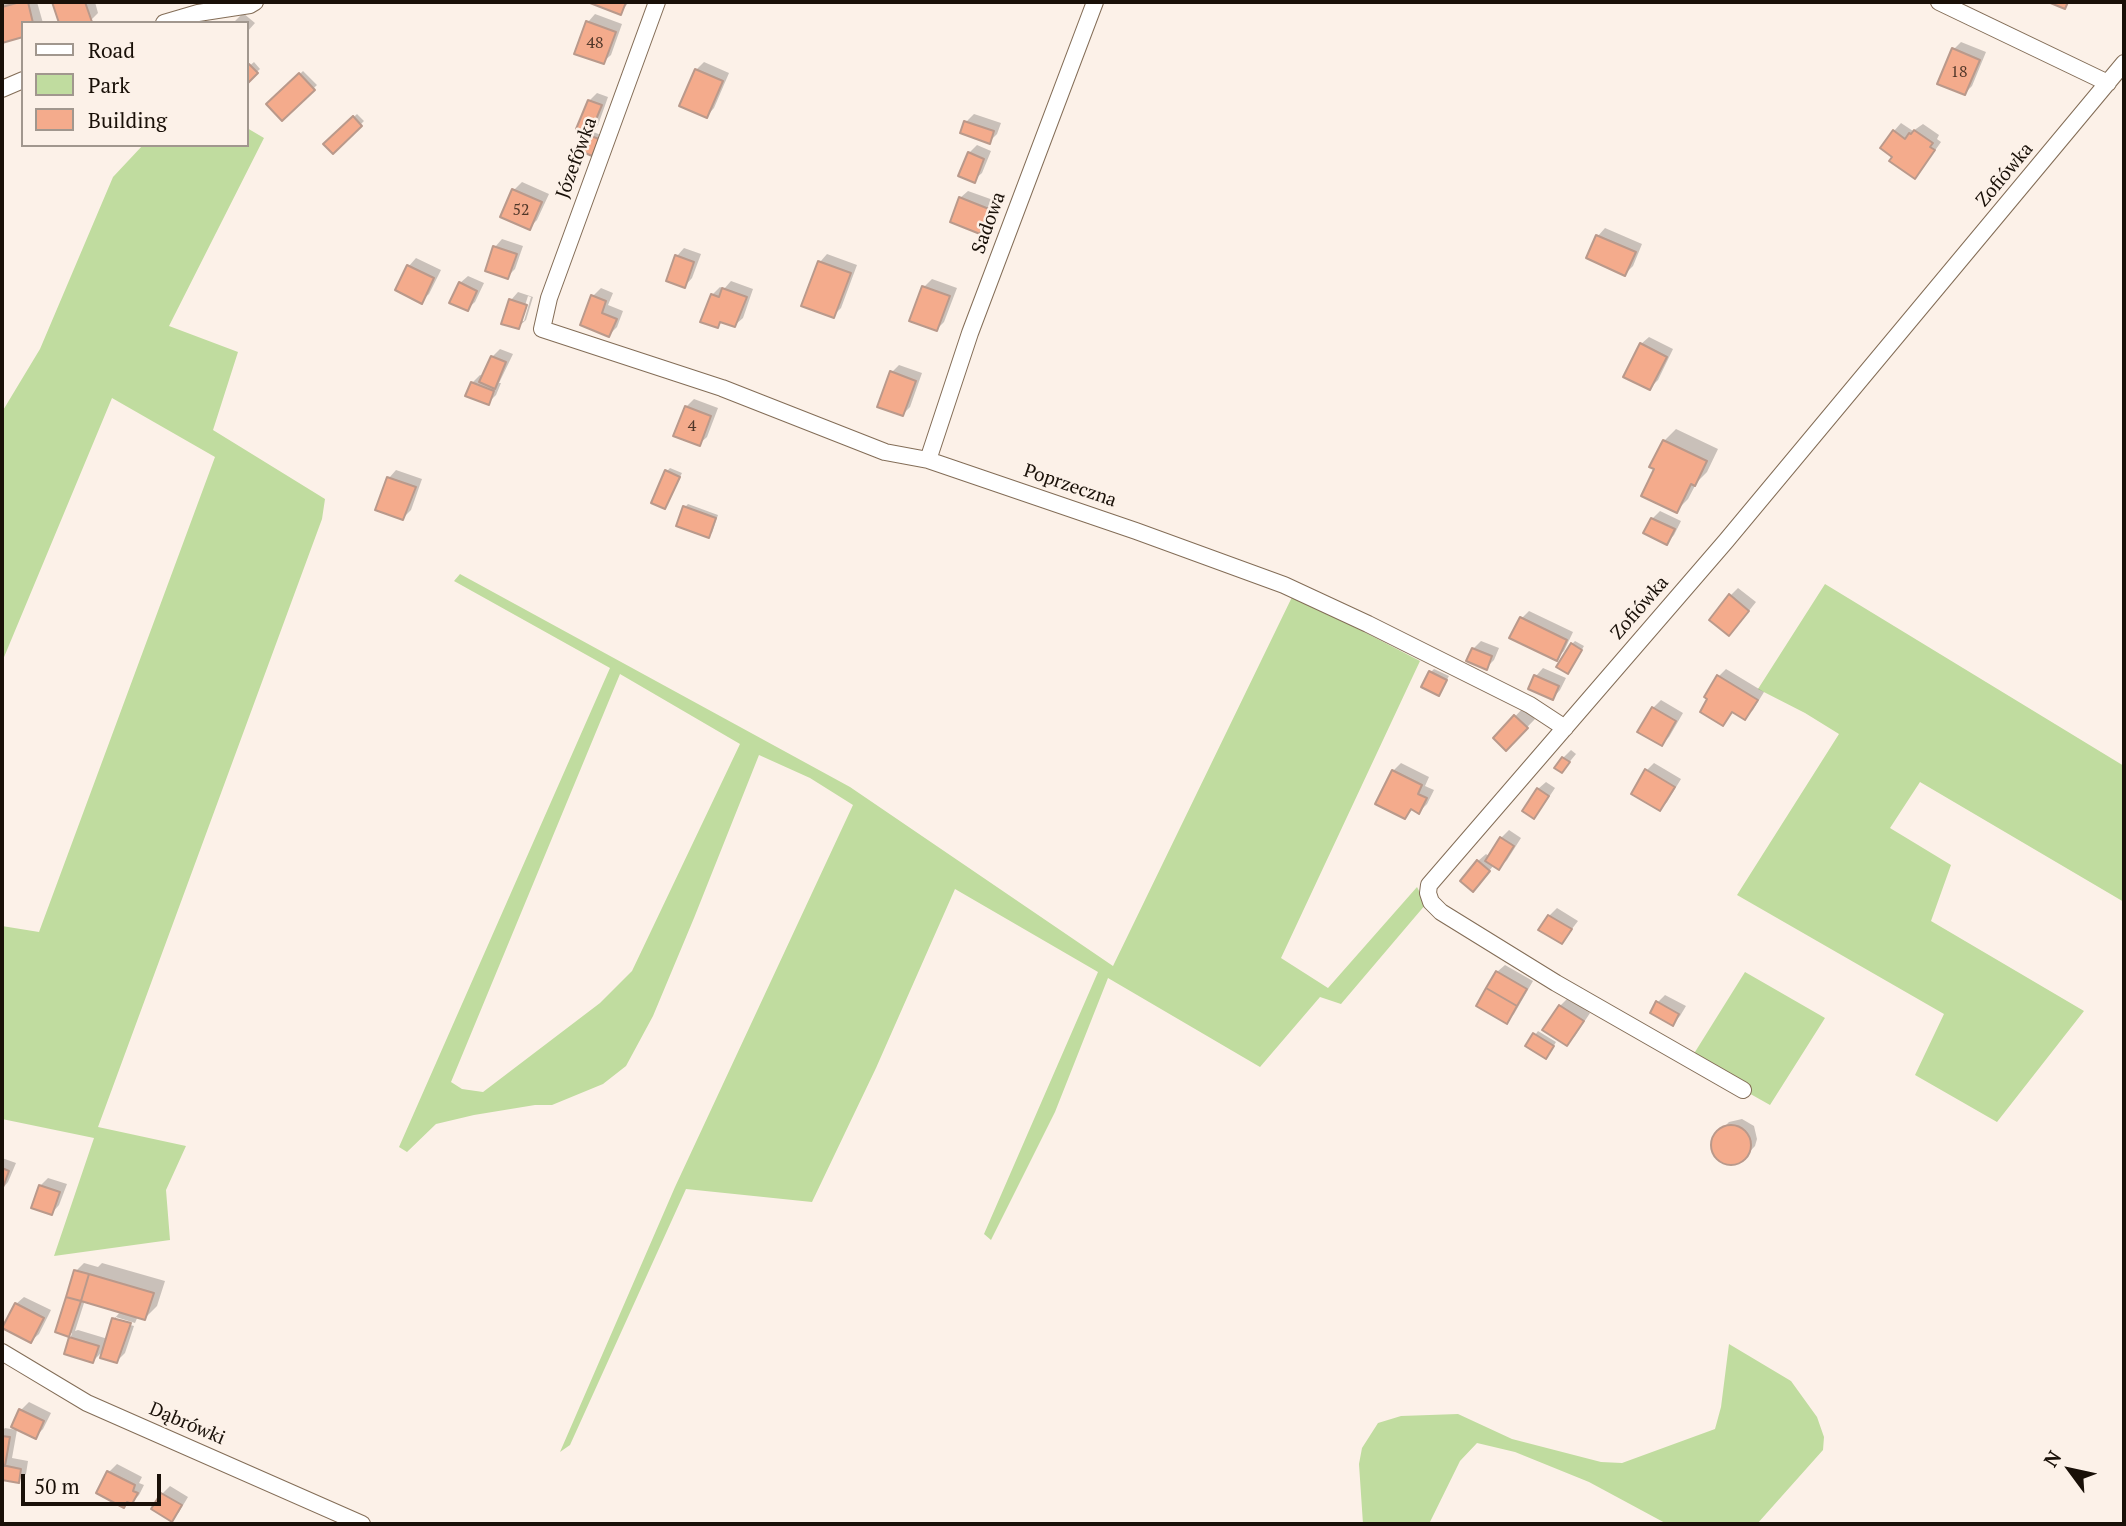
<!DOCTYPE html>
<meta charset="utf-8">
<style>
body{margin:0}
#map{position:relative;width:2126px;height:1526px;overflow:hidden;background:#fcf1e8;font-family:"PT Serif",serif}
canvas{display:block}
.frame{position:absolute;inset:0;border:4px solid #191008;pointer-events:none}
.legend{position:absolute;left:21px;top:21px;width:228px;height:126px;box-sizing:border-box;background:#fcf1e8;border:2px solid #a1978e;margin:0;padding:9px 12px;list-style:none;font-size:21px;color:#191008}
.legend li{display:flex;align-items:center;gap:14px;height:35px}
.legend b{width:35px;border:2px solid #a1978e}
.north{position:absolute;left:2035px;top:1435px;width:70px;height:70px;-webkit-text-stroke:5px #fcf1e8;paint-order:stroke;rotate:303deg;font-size:19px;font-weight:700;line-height:28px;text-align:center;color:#191008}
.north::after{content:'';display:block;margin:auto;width:24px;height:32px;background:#191008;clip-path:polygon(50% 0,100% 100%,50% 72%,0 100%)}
.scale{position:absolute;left:21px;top:1474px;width:140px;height:32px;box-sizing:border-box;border:4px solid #191008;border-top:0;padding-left:9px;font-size:21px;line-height:24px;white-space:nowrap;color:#191008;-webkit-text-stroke:5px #fcf1e8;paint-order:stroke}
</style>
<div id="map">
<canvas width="2126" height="1526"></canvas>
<div class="frame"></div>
<ul class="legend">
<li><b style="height:9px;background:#fff"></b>Road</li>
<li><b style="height:19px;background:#c0dc9f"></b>Park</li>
<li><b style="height:19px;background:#f4ab8c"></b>Building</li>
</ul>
<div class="north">N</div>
<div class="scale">50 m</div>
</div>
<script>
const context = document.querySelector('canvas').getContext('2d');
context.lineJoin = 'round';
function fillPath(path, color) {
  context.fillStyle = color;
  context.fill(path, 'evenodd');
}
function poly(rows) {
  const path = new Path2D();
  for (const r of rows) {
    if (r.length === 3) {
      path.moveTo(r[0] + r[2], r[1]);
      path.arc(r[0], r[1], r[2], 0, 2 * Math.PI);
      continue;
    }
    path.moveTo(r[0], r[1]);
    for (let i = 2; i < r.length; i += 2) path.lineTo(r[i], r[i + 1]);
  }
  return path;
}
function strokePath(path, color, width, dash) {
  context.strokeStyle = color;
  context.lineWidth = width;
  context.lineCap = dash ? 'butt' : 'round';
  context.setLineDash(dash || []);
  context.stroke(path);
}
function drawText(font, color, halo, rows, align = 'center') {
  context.font = font + ' "PT Serif",serif';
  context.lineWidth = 5;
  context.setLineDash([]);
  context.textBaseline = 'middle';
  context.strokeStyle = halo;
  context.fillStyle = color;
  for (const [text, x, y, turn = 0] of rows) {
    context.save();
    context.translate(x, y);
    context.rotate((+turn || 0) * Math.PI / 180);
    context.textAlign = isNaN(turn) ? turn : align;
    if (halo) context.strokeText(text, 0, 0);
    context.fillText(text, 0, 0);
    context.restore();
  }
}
fillPath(poly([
 [247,128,264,138,169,326,238,352,213,430,325,499,322,519,98,1127,186,1146,166,1190,170,1240,54,1256,94,1138,2,1119,2,926,39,932,215,457,112,398,2,662,2,412,40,349,113,177,143,145,247,145],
 [460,574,850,787,1113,966,1293,595,1420,661,1281,958,1328,988,1417,887,1426,904,1341,1004,1320,997,1260,1067,1108,978,1055,1112,991,1240,984,1234,1098,972,955,889,876,1068,812,1202,686,1189,570,1445,560,1452,675,1187,853,805,810,778,759,755,694,918,653,1016,626,1066,603,1084,552,1105,535,1105,474,1115,436,1124,407,1152,399,1147,610,668,454,581],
 [620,674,740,744,632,971,600,1003,483,1092,462,1089,451,1082],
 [1825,584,2124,766,2124,902,1920,782,1890,828,1951,865,1931,921,2084,1011,1997,1122,1915,1075,1944,1014,1737,895,1839,734,1805,713,1758,689],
 [1745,972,1825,1018,1770,1105,1690,1060],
 [1729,1344,1791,1381,1817,1417,1824,1437,1823,1450,1757,1524,1667,1524,1589,1482,1515,1452,1477,1443,1460,1461,1429,1524,1363,1524,1359,1464,1362,1448,1378,1423,1401,1416,1458,1414,1512,1439,1601,1462,1622,1463,1715,1429,1721,1407]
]), '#c0dc9f');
fillPath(poly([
 [2,2,37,2,43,23,23,23,3,41],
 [54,2,95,2,98,13,91,20,83,23,61,23],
 [593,2,629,2,620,13],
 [243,13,255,23,247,32,247,23,233,23],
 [595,14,622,24,611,55,603,62,588,22],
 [1961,42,1986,52,1972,86,1965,93,1954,49],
 [254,62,260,69,247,81,247,68],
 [704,62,729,73,714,108,707,116,696,70],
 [303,71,317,85,282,118,269,104],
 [597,93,608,97,598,125,591,131,601,135,592,154,584,134,587,131,589,101],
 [357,114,364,121,333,152,326,144],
 [974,114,1001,123,997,134,989,142,962,132,966,122],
 [1901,123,1913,131,1923,124,1939,135,1937,139,1941,142,1922,169,1915,177,1894,131],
 [977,145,991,151,982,173,974,180,969,153],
 [522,182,549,194,537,220,529,228,514,190],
 [968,191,996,201,987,224,979,232,960,198],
 [1605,228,1642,244,1633,266,1625,274,1598,236],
 [502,239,523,246,515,269,507,277,495,247],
 [684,248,701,254,692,278,685,286,677,256],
 [827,254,857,265,841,308,833,316,804,305,820,262],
 [416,258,441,270,429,294,421,301,397,289,409,266],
 [468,276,484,283,475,302,467,309,460,283],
 [932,279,957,288,944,322,937,329,912,320,924,287],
 [731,281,753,289,743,318,735,325,723,321,717,326,712,295,720,287,724,289],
 [601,288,613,293,608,305,623,311,617,327,609,335,593,296],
 [518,292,533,297,526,320,518,327,511,300],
 [528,296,531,297,524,321,520,321],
 [1649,337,1673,349,1658,380,1650,388,1641,344],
 [500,349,513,354,499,383,501,383,496,395,488,403,472,383,480,375,484,376,492,357],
 [899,365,922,373,910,407,903,414,892,372],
 [694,399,718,408,707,437,699,444,686,407],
 [1676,429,1718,449,1707,472,1697,482,1688,499,1676,511,1657,469,1664,441],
 [670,468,682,473,665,507,667,471],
 [396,470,422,479,411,510,403,518,378,509,389,478],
 [688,504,718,515,712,533,708,536,685,507],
 [1660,511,1681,521,1674,535,1667,543,1652,519],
 [1738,588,1756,602,1737,626,1730,596],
 [1529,611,1573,632,1564,651,1556,659,1521,619],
 [1481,641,1499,648,1494,660,1486,668,1473,649],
 [1575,641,1584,646,1571,669,1572,644],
 [1543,668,1566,678,1560,690,1553,698,1536,676],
 [1434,669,1449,676,1439,694,1431,672],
 [1726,669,1764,692,1753,710,1745,717,1734,711,1723,724,1719,676],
 [1661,700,1683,713,1669,737,1662,744,1653,708],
 [1523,708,1535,719,1506,749,1495,738],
 [1571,750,1576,754,1562,771,1563,758],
 [1401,763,1429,777,1425,786,1434,790,1427,804,1419,812,1413,809,1405,817,1393,771],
 [1654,763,1681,779,1667,802,1660,809,1646,771],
 [1546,782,1555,788,1541,809,1534,817,1538,789],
 [1509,830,1521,838,1507,860,1499,868,1494,865,1480,882,1478,861,1486,854,1490,857,1501,838],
 [1557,908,1578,921,1562,942,1549,916],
 [1505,965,1533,981,1514,1014,1507,1021,1497,972],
 [1665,995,1686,1006,1680,1016,1673,1024,1658,1002],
 [1568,998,1590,1013,1575,1036,1567,1044,1560,1006],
 [1538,1031,1556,1042,1549,1054,1535,1035],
 [1742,1119,1754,1126,1757,1139,1755,1146,1742,1160,1728,1163,1722,1161,1713,1150,1713,1143,1720,1131,1729,1122],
 [2,1158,16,1163,8,1182,2,1189],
 [48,1178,67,1184,59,1205,52,1213,40,1186],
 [84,1263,98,1267,102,1263,165,1281,157,1306,145,1318,138,1316,135,1323,116,1317,116,1321,134,1326,125,1353,117,1361,104,1350,93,1361,66,1352,72,1333,69,1335,76,1271],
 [85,1300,121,1311,114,1319,108,1339,78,1330,75,1331],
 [24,1297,51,1310,39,1334,31,1341,16,1304],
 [29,1402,51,1413,43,1429,35,1437,13,1426,21,1410],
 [5,1428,17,1430,12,1458,28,1461,26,1474,18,1481,2,1478,2,1431],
 [117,1464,142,1477,139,1483,144,1485,139,1495,132,1502,129,1501,124,1506,109,1472],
 [170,1486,188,1497,179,1512,172,1520,153,1509,162,1494]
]), '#0003');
const building = poly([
 [20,2,28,2,33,23,23,23,23,37,2,43,2,7,20,2],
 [52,2,85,2,92,22,59,23,52,2],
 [591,2,626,2,621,15,590,3,591,2],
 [2048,2,2068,2,2065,9,2048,2],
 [586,21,616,32,604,64,574,54,586,21],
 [1952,48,1980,60,1965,95,1937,84,1952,48],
 [249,64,258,73,247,84,247,66,249,64],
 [695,69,723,81,707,118,679,106,695,69],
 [299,73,315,90,282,121,266,104,299,73],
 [588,100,602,105,590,134,576,129,588,100],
 [353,116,362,126,333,154,323,144,353,116],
 [964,121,994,131,990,144,960,133,964,121],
 [1893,130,1905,139,1909,133,1911,134,1914,130,1933,143,1930,147,1935,150,1915,179,1889,161,1892,157,1880,148,1893,130],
 [583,133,599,139,592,156,576,149,583,133],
 [968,152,984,159,975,183,958,176,968,152],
 [512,189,542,202,530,230,500,217,512,189],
 [959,197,989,209,980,234,950,222,959,197],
 [1596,235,1636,252,1625,276,1586,258,1596,235],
 [493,246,517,254,508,279,485,271,493,246],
 [675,255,694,262,685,288,666,281,675,255],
 [818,261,851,273,834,318,801,306,818,261],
 [407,265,434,278,422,304,395,290,407,265],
 [459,282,477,291,468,311,449,303,459,282],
 [922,286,950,296,937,331,909,321,922,286],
 [722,288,747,297,735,327,720,322,718,328,700,322,711,294,719,297,722,288],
 [591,295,606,301,602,313,617,319,609,337,580,325,591,295],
 [509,299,527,305,519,329,501,324,509,299],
 [1640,343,1667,357,1650,390,1623,377,1640,343],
 [491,356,506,362,495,389,479,382,491,356],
 [890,371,916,381,903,416,877,407,890,371],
 [471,382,494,391,489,405,465,396,471,382],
 [685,406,711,416,700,446,673,436,685,406],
 [1663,440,1707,461,1695,486,1691,484,1677,513,1641,496,1654,469,1649,467,1663,440],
 [665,470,680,477,665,509,651,503,665,470],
 [387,477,416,487,403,520,375,510,387,477],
 [683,506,716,518,709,538,676,526,683,506],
 [1651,518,1675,529,1667,545,1643,533,1651,518],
 [1729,594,1749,611,1729,636,1709,620,1729,594],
 [1520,617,1567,640,1557,661,1509,638,1520,617],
 [1571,643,1582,650,1568,674,1556,667,1571,643],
 [1472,648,1492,656,1487,670,1466,661,1472,648],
 [1429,671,1447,680,1439,696,1421,687,1429,671],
 [1534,675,1559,686,1553,700,1528,689,1534,675],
 [1717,675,1758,700,1745,720,1732,712,1723,726,1700,712,1707,699,1704,697,1717,675],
 [1652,707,1676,721,1662,746,1637,732,1652,707],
 [1514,715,1528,728,1506,751,1493,738,1514,715],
 [1562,757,1570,762,1562,773,1554,768,1562,757],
 [1645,769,1675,787,1660,811,1631,794,1645,769],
 [1392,770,1422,785,1418,794,1427,798,1419,814,1411,809,1405,819,1375,804,1392,770],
 [1537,788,1549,796,1534,819,1522,811,1537,788],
 [1500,837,1514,846,1499,870,1485,861,1500,837],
 [1477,860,1490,871,1473,892,1460,881,1477,860],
 [1548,915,1572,929,1562,944,1538,930,1548,915],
 [1496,971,1527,989,1517,1006,1486,988,1496,971],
 [1486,988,1517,1006,1507,1024,1476,1006,1486,988],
 [1656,1001,1679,1014,1673,1026,1650,1013,1656,1001],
 [1559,1005,1584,1021,1567,1046,1542,1030,1559,1005],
 [1533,1033,1554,1046,1546,1059,1525,1046,1533,1033],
 [1731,1145,20],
 [2,1168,9,1171,2,1190,2,1168],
 [39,1185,60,1192,52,1215,31,1208,39,1185],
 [74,1270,89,1274,81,1301,66,1297,74,1270],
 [89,1274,154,1293,145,1320,81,1301,89,1274],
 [66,1297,81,1301,69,1337,55,1332,66,1297],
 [15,1303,44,1318,31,1343,2,1328,15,1303],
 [112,1318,131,1323,117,1363,100,1358,112,1318],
 [69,1337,99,1346,93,1363,64,1354,69,1337],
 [19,1409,44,1421,36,1439,11,1427,19,1409],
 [2,1436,10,1437,5,1466,2,1465,2,1436],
 [2,1465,21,1469,19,1483,2,1480,2,1465],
 [107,1471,135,1485,133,1491,138,1493,132,1504,127,1502,124,1508,96,1493,107,1471],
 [161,1493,182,1505,172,1522,151,1509,161,1493]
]);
fillPath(building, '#f4ab8c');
strokePath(building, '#b9998b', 2);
const minor = poly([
 [657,2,549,298,542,329,722,388,885,452,928,460,1136,531,1284,585,1368,624,1530,705,1565,728],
 [1939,2,2108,83],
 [164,23,198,13,250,5,255,2],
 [2,89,23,80],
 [928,460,970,333,1095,2],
 [1743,1090,1556,983,1441,912,1431,902,1428,893,1429,885,1726,541,2124,63],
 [2,1352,87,1403,362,1524]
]);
strokePath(minor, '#836d57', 18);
strokePath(minor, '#fff', 16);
drawText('16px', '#503729', null, [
 ["48",595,43],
 ["18",1959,72],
 ["52",521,210],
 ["4",692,426]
]);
drawText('19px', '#191008', '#fcf1e8', [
 ["Józefówka",577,158,-70],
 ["Zofiówka",2005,175,-50],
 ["Sadowa",989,223,-70],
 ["Poprzeczna",1070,486,19],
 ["Zofiówka",1640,608,-49],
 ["Dąbrówki",187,1424,23]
]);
</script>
